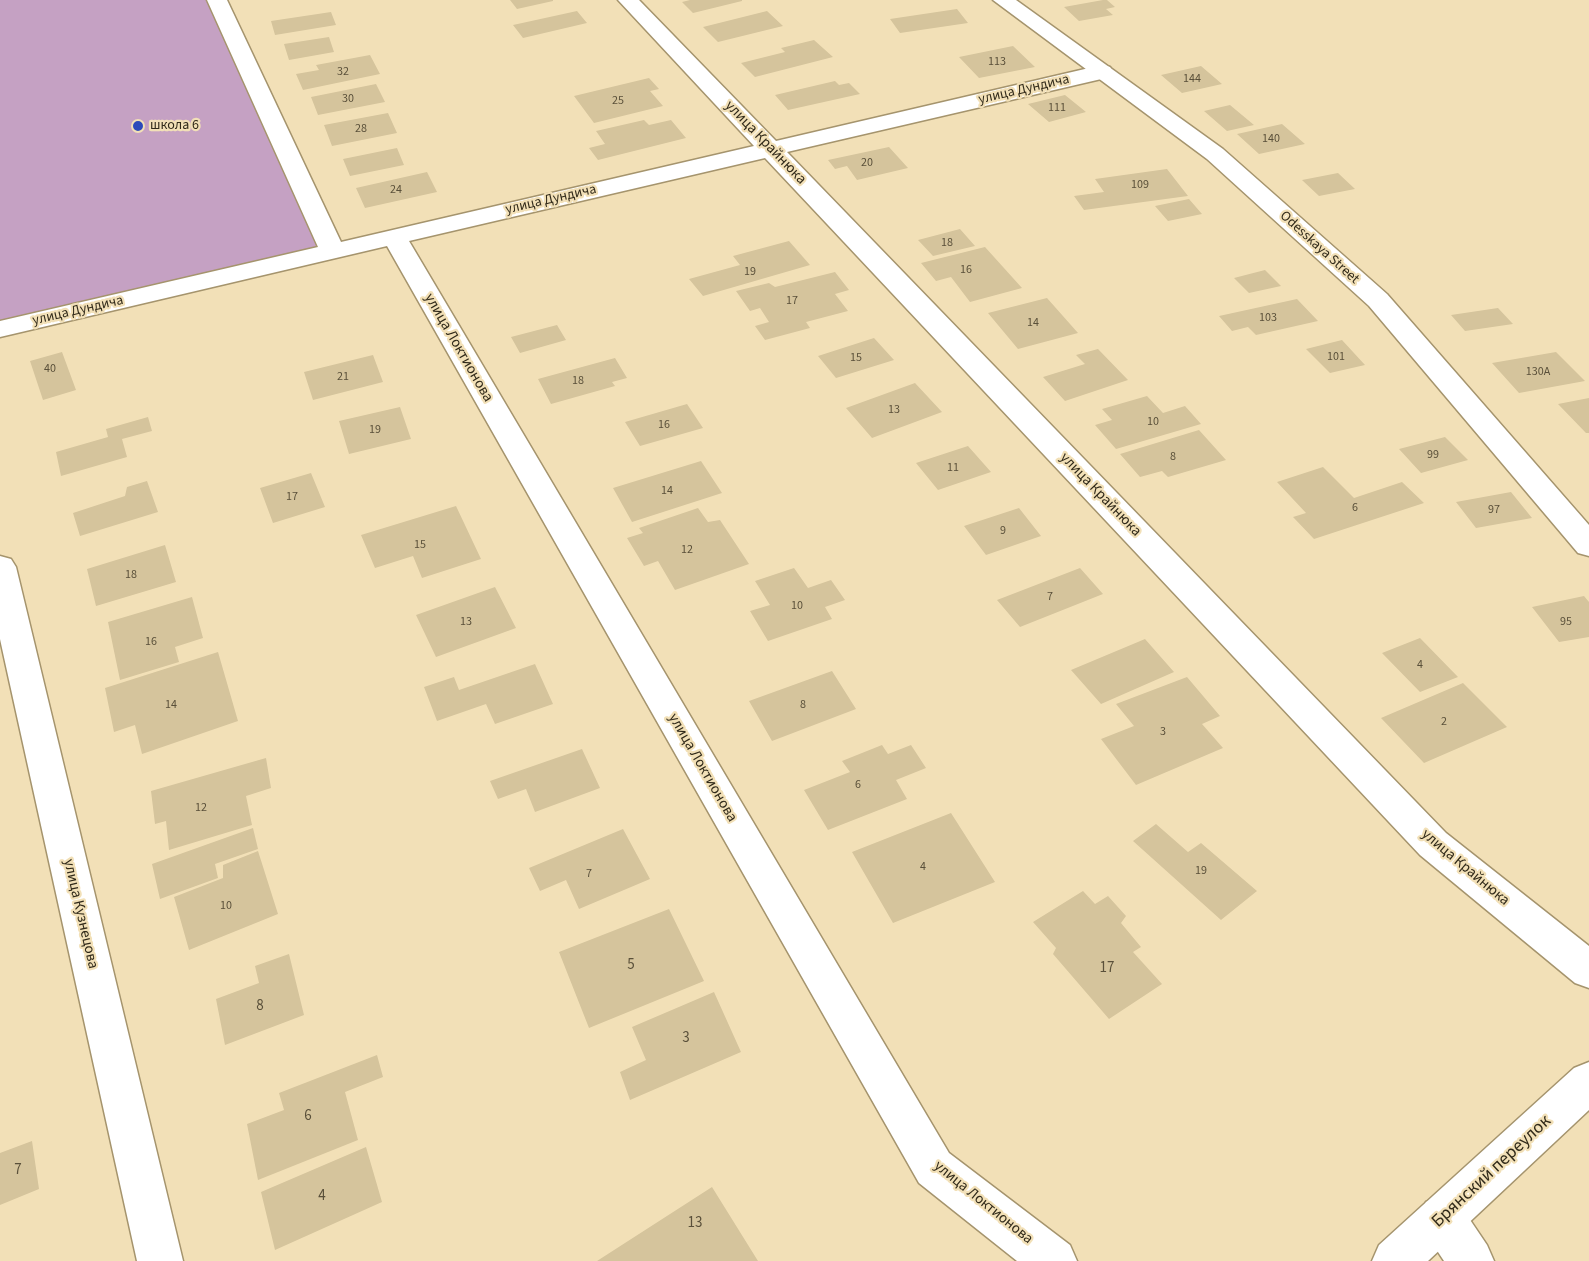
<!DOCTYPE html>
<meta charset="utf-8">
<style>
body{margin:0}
canvas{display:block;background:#f2e0b7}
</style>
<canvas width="1589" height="1261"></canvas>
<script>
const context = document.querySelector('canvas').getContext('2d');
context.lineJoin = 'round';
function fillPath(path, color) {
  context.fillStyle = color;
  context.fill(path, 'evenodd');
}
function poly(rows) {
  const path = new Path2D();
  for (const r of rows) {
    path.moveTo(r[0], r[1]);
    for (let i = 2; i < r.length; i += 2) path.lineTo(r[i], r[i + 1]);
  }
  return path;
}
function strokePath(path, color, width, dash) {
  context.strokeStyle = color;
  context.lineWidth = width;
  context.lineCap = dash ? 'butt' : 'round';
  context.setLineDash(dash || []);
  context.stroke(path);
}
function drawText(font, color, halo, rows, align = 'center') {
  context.font = font + ' "Source Sans 3",sans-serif';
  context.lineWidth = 4.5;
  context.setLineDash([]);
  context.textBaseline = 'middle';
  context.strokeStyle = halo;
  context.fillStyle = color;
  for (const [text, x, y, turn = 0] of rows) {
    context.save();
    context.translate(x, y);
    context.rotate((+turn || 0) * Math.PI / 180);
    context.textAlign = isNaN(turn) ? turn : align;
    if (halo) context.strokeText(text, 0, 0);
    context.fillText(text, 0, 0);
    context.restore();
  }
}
fillPath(poly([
 [0,0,217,0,333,251,0,329]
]), '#c5a1c3');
fillPath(poly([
 [510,0,553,0,553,1,517,9],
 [690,0,742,0,742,1,693,13,682,2],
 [1103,0,1107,0,1115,7,1106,9,1113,15,1079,21,1064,7],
 [957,9,968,23,900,33,890,19],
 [577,11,587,23,523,38,513,25],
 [767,11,783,26,718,42,703,27],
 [331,12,336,25,275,35,271,21],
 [329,37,334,52,289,60,284,44],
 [814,40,833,57,755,77,741,63,785,52,781,48],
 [1013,46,1035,67,979,78,959,57],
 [370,55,380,74,303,90,296,74,319,70,316,65],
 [1201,66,1222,84,1182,93,1161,75],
 [649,78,659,89,650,91,663,106,594,123,574,96],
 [835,81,839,85,849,83,860,94,788,110,775,95],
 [376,84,385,102,318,115,311,97],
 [1065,95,1086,112,1049,122,1028,104],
 [1230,105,1254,125,1227,131,1204,111],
 [388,113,397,133,332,146,324,125],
 [644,120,649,125,671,120,686,138,598,160,589,148,605,144,596,131],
 [1282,124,1305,144,1259,154,1237,134],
 [889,147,908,168,857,180,847,166,835,169,828,160],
 [397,148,404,165,350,176,343,159],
 [1167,169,1188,196,1084,210,1074,196,1104,192,1095,179],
 [427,172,437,192,365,208,356,188],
 [1338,173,1355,189,1319,196,1302,180],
 [1189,199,1202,214,1168,221,1155,206],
 [960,229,975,246,933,256,918,240],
 [789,241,810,265,703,296,689,279,740,265,733,256],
 [985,247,1022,288,970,302,951,277,936,281,921,263],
 [1265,270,1281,286,1249,293,1234,278],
 [835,272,849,290,835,294,848,311,806,322,810,328,765,340,755,326,769,322,760,308,750,311,736,291,769,283,775,287],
 [1047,298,1078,333,1018,349,988,313],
 [1297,299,1318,321,1256,335,1248,327,1232,331,1219,316],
 [1498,308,1513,324,1465,331,1451,315],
 [557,325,566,340,520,353,511,337],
 [874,338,894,360,836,378,818,356],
 [1342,340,1365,365,1330,373,1306,349],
 [1098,349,1128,380,1065,401,1043,377,1085,364,1076,355],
 [62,352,76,390,43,400,30,361],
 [1556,352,1585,381,1519,393,1492,363],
 [373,355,383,382,313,400,304,372],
 [615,358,627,378,612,382,615,386,551,404,538,379],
 [915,383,942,412,872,438,846,408],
 [1147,396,1163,413,1185,406,1201,424,1116,449,1095,425,1112,420,1102,409],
 [1589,398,1589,433,1586,433,1558,404],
 [687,404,703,428,640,446,625,422],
 [400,407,411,439,349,454,339,421],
 [148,417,152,431,122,439,127,457,61,476,56,452,108,437,106,429],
 [1199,430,1226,460,1168,477,1162,471,1140,477,1120,454],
 [1445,437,1468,460,1421,473,1399,449],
 [968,446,991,472,938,490,916,463],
 [701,461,722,493,632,522,613,488],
 [1323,467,1354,498,1402,482,1424,503,1314,539,1293,517,1306,513,1277,482],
 [311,473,325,507,273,523,260,488],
 [147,481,158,512,80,536,73,513,125,496,127,487],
 [1511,492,1532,518,1476,528,1456,502],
 [456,506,481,559,422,578,413,556,375,568,361,535],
 [698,508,708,522,720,520,749,564,675,590,658,561,644,566,627,538,643,533,639,528],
 [1019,508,1041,536,986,555,964,526],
 [165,545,176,582,96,606,87,569],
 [794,568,808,588,831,580,845,600,825,607,832,619,768,641,750,611,770,605,755,581],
 [1080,568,1103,594,1020,627,997,600],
 [495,587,516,628,436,657,416,615],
 [1584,596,1589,602,1589,637,1559,642,1532,607],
 [192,597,203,638,175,647,179,662,120,680,108,622],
 [1420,638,1458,677,1420,692,1382,653],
 [1145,639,1174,672,1101,704,1071,670],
 [218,652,238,721,142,754,135,725,114,732,105,688],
 [535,664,553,704,495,724,486,704,437,721,424,687,454,677,459,690],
 [832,671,856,709,772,741,749,701],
 [1187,677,1220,716,1202,724,1223,748,1136,785,1101,739,1134,726,1116,704],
 [1463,683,1507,727,1424,763,1381,718],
 [882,745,888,754,911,745,926,768,896,780,907,799,828,830,804,790,850,772,842,761],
 [582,749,600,788,535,812,526,789,498,799,490,781],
 [266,758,271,788,246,796,252,825,169,850,166,821,155,824,151,791],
 [951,813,995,882,893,923,852,852],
 [1156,824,1188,852,1201,843,1257,891,1221,920,1133,841],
 [253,828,258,849,215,864,218,878,160,899,152,864],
 [623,829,650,879,579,909,566,880,540,891,529,868],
 [258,851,278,914,189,950,174,897,223,878,223,865],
 [1083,891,1095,904,1108,896,1126,916,1121,923,1141,947,1133,952,1162,984,1109,1019,1053,954,1056,948,1033,922],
 [669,909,704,981,589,1028,559,952],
 [289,954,304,1015,225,1045,216,999,259,983,255,966],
 [714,992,741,1052,630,1100,620,1072,646,1060,632,1027],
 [377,1055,383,1077,345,1092,358,1140,258,1180,247,1124,284,1110,279,1093],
 [32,1141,39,1189,0,1205,0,1153],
 [366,1147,382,1202,275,1250,261,1192],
 [712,1187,758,1261,597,1261]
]), '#d5c49c');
const minor = poly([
 [207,0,227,0,341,242,754,146,618,0,639,0,776,141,1102,65,1110,67,1113,72,1110,77,787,152,1446,833,1589,946,1589,988,1575,983,1420,855,765,158,409,241,949,1153,1070,1245,1077,1261,1017,1261,919,1183,387,246,0,337,0,321,318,247,207,0],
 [0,556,11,559,16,567,183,1261,137,1261,0,639,0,556],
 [1442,1196,1458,1202,1487,1245,1494,1261,1444,1261,1426,1234,1420,1218,1426,1202,1442,1196]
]);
const secondary = poly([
 [993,0,1016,0,1223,149,1387,294,1589,525,1589,556,1578,553,1369,306,1207,159,993,0],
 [1589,1062,1589,1110,1428,1261,1372,1261,1379,1245,1574,1068,1589,1062]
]);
strokePath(minor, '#a5946d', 3);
strokePath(secondary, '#a5946d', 3);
fillPath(minor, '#fff');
fillPath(secondary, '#fff');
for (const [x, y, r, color] of [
 [138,126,6,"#2d4aba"]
]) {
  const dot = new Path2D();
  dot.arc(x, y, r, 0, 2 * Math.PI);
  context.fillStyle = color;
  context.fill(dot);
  strokePath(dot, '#f2e0b7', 2);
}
drawText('12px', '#5a503a', null, [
 ["113",997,62],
 ["32",343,72],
 ["144",1192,79],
 ["30",348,99],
 ["25",618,101],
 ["111",1057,108],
 ["28",361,129],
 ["140",1271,139],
 ["20",867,163],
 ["109",1140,185],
 ["24",396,190],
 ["18",947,243],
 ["16",966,270],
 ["19",750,272],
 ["17",792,301],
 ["103",1268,318],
 ["14",1033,323],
 ["101",1336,357],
 ["15",856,358],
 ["40",50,369],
 ["130А",1538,372],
 ["21",343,377],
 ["18",578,381],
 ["13",894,410],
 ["10",1153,422],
 ["16",664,425],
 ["19",375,430],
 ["99",1433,455],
 ["8",1173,457],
 ["11",953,468],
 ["14",667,491],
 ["17",292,497],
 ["6",1355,508],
 ["97",1494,510],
 ["9",1003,531],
 ["15",420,545],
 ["12",687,550],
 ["18",131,575],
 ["7",1050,597],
 ["10",797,606],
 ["13",466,622],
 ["95",1566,622],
 ["16",151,642],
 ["4",1420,665],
 ["14",171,705],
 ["8",803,705],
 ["2",1444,722],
 ["3",1163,732],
 ["6",858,785],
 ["12",201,808],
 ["4",923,867],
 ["19",1201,871],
 ["7",589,874],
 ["10",226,906]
]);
drawText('14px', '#312a1a', '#f2e0b7', [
 ["улица Дундича",1024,90,-13],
 ["улица Дундича",551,200,-13],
 ["Odesskaya Street",1319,248,42],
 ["улица Дундича",78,311,-13]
]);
drawText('14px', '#312a1a', '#f2e0b7', [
 ["школа 6",150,126]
], 'left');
drawText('15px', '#312a1a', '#f2e0b7', [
 ["улица Крайнюка",765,143,46],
 ["улица Локтионова",458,348,60],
 ["улица Крайнюка",1100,495,46],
 ["улица Локтионова",702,768,60],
 ["улица Крайнюка",1465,868,40],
 ["улица Кузнецова",80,914,77],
 ["улица Локтионова",983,1203,39]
]);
drawText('15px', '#5a503a', null, [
 ["5",631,966],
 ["17",1107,969],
 ["8",260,1007],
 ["3",686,1039],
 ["6",308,1117],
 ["7",18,1171],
 ["4",322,1197],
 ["13",695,1224]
]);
drawText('18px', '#312a1a', '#f2e0b7', [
 ["Брянский переулок",1492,1172,-43]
]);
</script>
